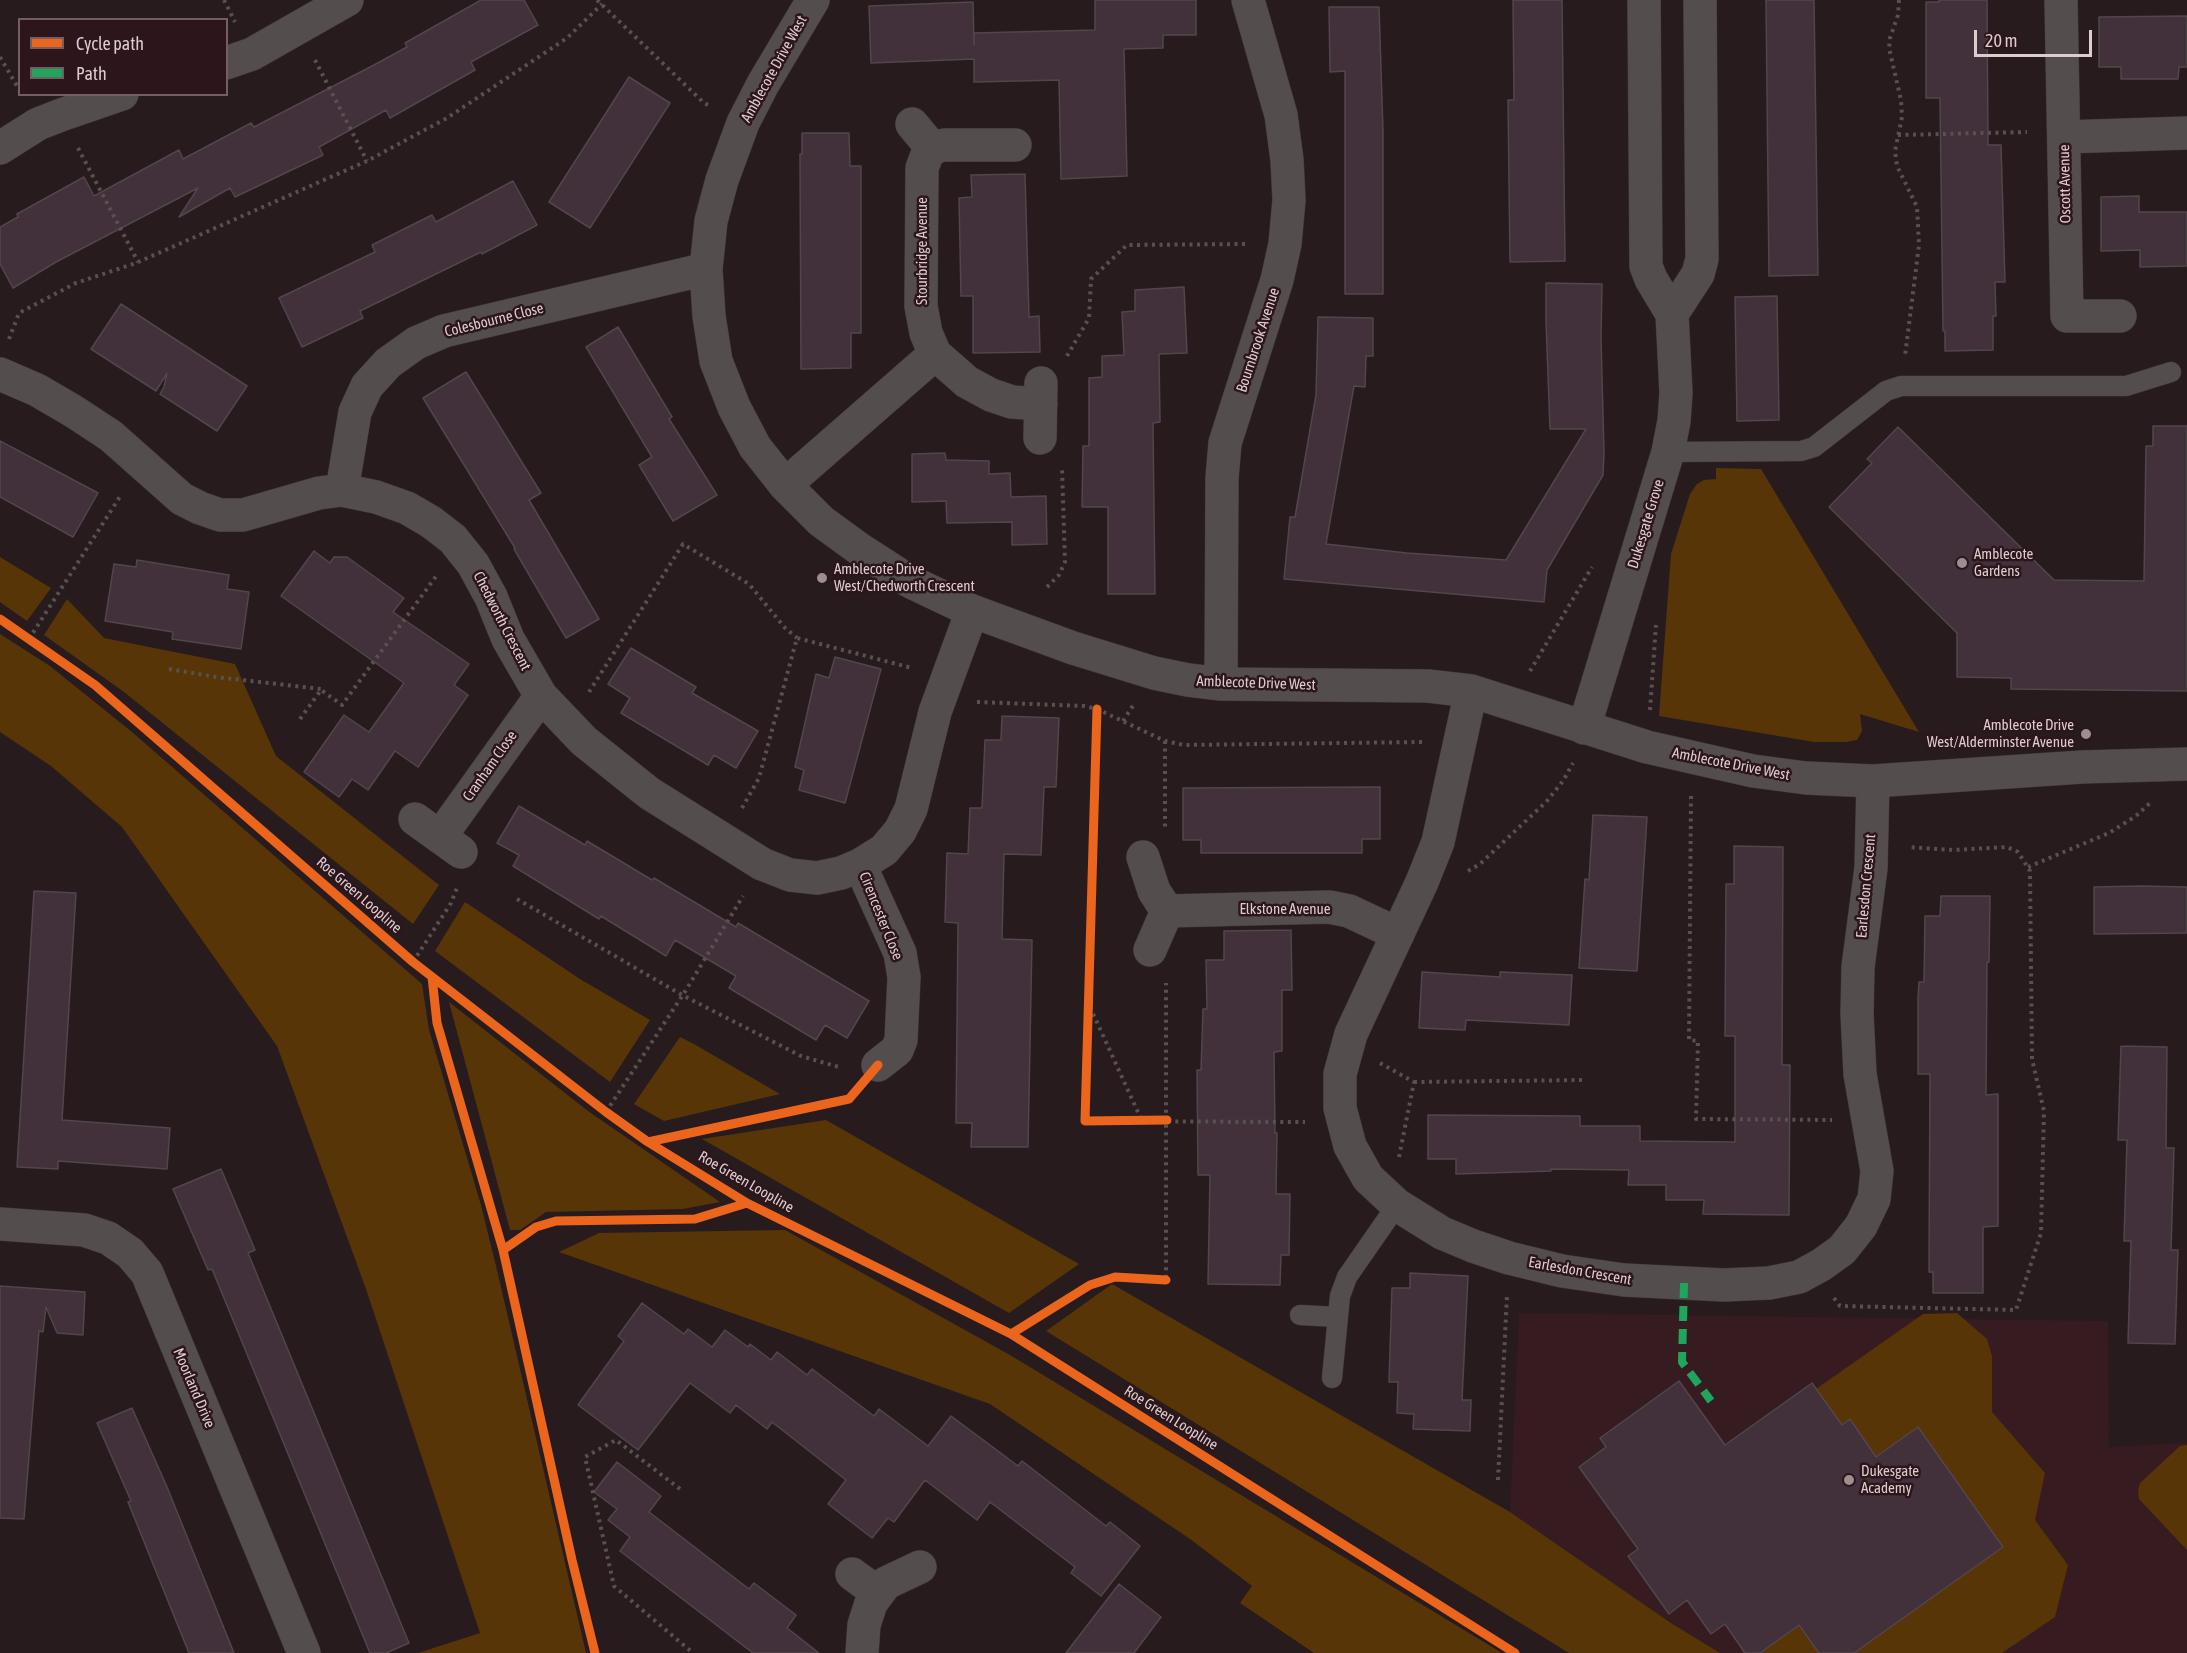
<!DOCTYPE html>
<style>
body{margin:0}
#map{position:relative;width:2187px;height:1653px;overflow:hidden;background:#271b1e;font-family:"Asap Condensed",sans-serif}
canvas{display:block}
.legend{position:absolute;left:18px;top:18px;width:210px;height:78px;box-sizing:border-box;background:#2c161b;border:2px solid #735f63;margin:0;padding:8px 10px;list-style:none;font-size:18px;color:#ddcdcf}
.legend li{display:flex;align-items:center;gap:12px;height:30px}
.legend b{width:30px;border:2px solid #735f63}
.scale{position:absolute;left:1974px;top:30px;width:118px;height:27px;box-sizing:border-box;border:3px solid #ddcdcf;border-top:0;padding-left:8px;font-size:18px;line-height:21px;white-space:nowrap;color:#ddcdcf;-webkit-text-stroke:4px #2c161b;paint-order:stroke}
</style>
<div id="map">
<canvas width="2187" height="1653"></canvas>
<ul class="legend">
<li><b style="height:8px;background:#eb651d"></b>Cycle path</li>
<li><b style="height:8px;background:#20a55d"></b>Path</li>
</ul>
<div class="scale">20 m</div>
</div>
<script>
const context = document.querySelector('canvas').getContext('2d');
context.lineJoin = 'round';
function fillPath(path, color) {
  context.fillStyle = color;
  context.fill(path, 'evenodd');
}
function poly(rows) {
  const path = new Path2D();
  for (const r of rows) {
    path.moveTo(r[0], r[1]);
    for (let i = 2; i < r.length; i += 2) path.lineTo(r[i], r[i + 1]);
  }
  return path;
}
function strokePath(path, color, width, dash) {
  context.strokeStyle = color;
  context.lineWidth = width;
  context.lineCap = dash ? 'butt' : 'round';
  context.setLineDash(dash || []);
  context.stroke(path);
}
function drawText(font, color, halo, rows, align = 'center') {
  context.font = font + ' "Asap Condensed",sans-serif';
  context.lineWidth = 5;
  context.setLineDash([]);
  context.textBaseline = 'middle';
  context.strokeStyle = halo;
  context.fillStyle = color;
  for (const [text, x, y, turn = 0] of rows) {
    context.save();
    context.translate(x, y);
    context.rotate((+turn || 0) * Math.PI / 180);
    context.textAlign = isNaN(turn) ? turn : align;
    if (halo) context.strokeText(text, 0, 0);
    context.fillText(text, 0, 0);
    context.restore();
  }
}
fillPath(poly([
 [1519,1313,2108,1321,2109,1447,2187,1443,2187,1653,1720,1653,1671,1623,1510,1512]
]), '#361b21');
fillPath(poly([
 [1716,468,1761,469,1919,732,1860,714,1862,731,1857,740,1846,742,1814,742,1659,716,1671,554,1690,494,1697,484,1704,480,1716,479],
 [0,557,51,588,27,621,0,602],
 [67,599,104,638,235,664,276,756,439,885,413,924,124,692,44,635],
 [0,634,50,666,132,732,422,984,429,1030,481,1205,497,1270,586,1653,418,1653,480,1633,366,1289,277,1046,122,827,51,766,0,732],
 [465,902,580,979,650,1020,610,1082,435,951],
 [449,1002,588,1111,720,1202,683,1209,546,1212,520,1230,510,1230],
 [680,1037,694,1044,780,1094,664,1121,634,1104],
 [826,1120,1079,1264,1009,1313,702,1139],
 [785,1230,1010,1355,1502,1653,1314,1653,1240,1603,1252,1586,1190,1539,990,1404,559,1252,599,1233],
 [1112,1284,1510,1512,1671,1623,1720,1653,1569,1653,1046,1331],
 [1957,1313,1987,1339,1992,1356,1992,1412,2045,1473,2035,1520,2068,1565,2055,1617,2002,1653,1854,1653,2003,1547,1917,1428,1876,1457,1850,1419,1842,1425,1816,1389,1923,1314],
 [2187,1445,2187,1550,2139,1499,2138,1490,2140,1483,2180,1446],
 [1799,1625,1819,1653,1760,1653]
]), '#573506');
const building = poly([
 [481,0,524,0,538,25,471,62,475,70,390,118,386,110,319,147,323,155,235,197,230,188,179,217,198,188,56,262,13,288,0,264,0,227,18,217,17,214,84,177,94,196,179,150,183,159,251,123,254,127,374,65,407,47,405,43,481,0],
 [1095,0,1196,0,1196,35,1163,35,1163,48,1124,49,1127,176,1061,179,1059,80,974,82,974,59,871,63,869,6,973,2,974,45,974,33,1095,30,1095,0],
 [1513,0,1562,0,1565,261,1510,262,1508,100,1514,100,1513,0],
 [1766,0,1814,0,1818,275,1769,276,1766,0],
 [1939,0,1987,0,1988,145,2001,145,2005,282,1995,282,1996,316,1993,316,1993,350,1945,351,1945,331,1943,331,1940,98,1926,98,1926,2,1939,2,1939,0],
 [1329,7,1379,7,1383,130,1383,294,1345,294,1345,71,1330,72,1329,7],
 [2187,16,2187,67,2179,67,2178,79,2121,79,2121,67,2099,67,2099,17,2187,16],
 [629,77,670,103,590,228,549,202,629,77],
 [802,133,849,133,850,166,861,166,861,333,851,333,851,368,801,369,800,154,802,154,802,133],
 [1025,174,1029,317,1039,316,1040,352,973,353,973,296,961,296,959,198,972,197,971,175,1025,174],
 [513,181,537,225,482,254,481,252,360,311,363,318,302,347,279,298,375,252,372,245,432,215,436,222,513,181],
 [2139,196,2139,212,2187,212,2187,266,2140,267,2140,250,2101,251,2101,197,2139,196],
 [1546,283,1602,284,1601,338,1604,453,1603,475,1547,570,1544,602,1284,579,1290,517,1295,517,1316,395,1318,317,1373,318,1373,356,1366,356,1365,387,1354,386,1326,544,1407,553,1506,560,1586,429,1550,429,1546,321,1546,283],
 [1184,287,1187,353,1159,354,1160,422,1153,423,1155,594,1108,594,1108,507,1082,507,1083,446,1089,446,1089,378,1102,377,1102,356,1124,355,1122,312,1135,311,1135,290,1184,287],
 [1777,296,1779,420,1737,421,1735,297,1777,296],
 [121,304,247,386,217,431,160,394,164,387,167,373,156,391,91,349,121,304],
 [618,327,672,417,669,419,717,495,673,521,639,465,652,457,586,347,618,327],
 [466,372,541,493,529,500,599,619,566,638,514,549,515,548,423,398,466,372],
 [2153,426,2187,426,2187,691,2011,689,2011,678,1957,677,1957,633,1829,507,1872,463,1867,459,1898,427,2054,580,2144,581,2146,446,2153,446,2153,426],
 [0,441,98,493,73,537,0,497,0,441],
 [945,453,946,460,989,461,989,474,1010,473,1011,497,1046,496,1047,544,1012,545,1012,522,947,523,946,501,912,502,912,454,945,453],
 [314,551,330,563,334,557,347,557,404,598,393,612,469,664,454,685,468,695,418,767,395,751,368,790,352,779,339,797,304,772,344,715,369,732,404,683,281,596,314,551],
 [137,560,229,575,227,589,249,592,241,649,172,639,173,632,105,621,114,564,136,567,137,560],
 [631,648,696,687,692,693,758,731,736,768,714,755,708,765,621,713,630,698,608,684,631,648],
 [835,657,881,669,845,803,799,790,804,770,795,767,816,674,829,678,835,657],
 [1002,716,1059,718,1056,787,1044,787,1041,855,1004,854,1002,939,1032,940,1028,1147,971,1147,972,1123,956,1123,958,923,945,922,947,853,968,854,970,808,982,808,985,740,1001,740,1002,716],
 [1380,787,1380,839,1362,839,1362,853,1201,853,1201,840,1183,840,1183,788,1380,787],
 [519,806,585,845,587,841,652,880,654,878,736,927,738,923,869,1001,847,1038,825,1025,816,1040,729,988,736,976,675,940,666,956,601,916,599,919,513,866,519,855,497,843,519,806],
 [1593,815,1647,817,1637,971,1579,968,1585,879,1589,880,1593,815],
 [1734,846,1783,847,1782,1065,1790,1065,1789,1215,1703,1214,1704,1200,1666,1200,1666,1185,1628,1185,1629,1170,1551,1169,1551,1171,1456,1174,1456,1159,1428,1159,1428,1115,1580,1116,1580,1126,1640,1126,1640,1141,1735,1142,1735,1036,1725,1036,1726,884,1734,884,1734,846],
 [2141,886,2187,887,2187,933,2094,934,2094,887,2141,886],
 [34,891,76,893,62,1120,170,1128,167,1169,58,1161,58,1169,17,1167,34,891],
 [1941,896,1990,896,1989,962,1987,962,1986,1095,1998,1094,1998,1226,1983,1227,1983,1293,1933,1293,1933,1272,1929,1272,1930,1074,1918,1074,1918,998,1919,982,1924,982,1925,916,1940,916,1941,896],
 [1291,930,1292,990,1282,990,1282,1051,1274,1052,1275,1133,1277,1133,1276,1194,1290,1194,1289,1255,1281,1255,1280,1285,1208,1284,1210,1175,1198,1175,1197,1070,1201,1070,1203,1009,1207,1009,1206,960,1224,960,1224,931,1291,930],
 [1422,972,1500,977,1500,972,1572,975,1569,1025,1466,1020,1465,1030,1419,1028,1422,972],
 [2121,1046,2167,1047,2166,1148,2174,1148,2171,1250,2178,1250,2175,1344,2128,1343,2131,1241,2124,1241,2127,1140,2118,1140,2121,1046],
 [221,1169,255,1250,248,1253,409,1643,386,1653,370,1653,212,1269,208,1270,173,1189,221,1169],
 [1410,1273,1468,1276,1462,1400,1471,1400,1470,1431,1413,1429,1414,1414,1397,1413,1398,1382,1389,1382,1392,1288,1410,1288,1410,1273],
 [0,1286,85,1292,83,1335,57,1333,46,1307,43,1332,39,1331,24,1519,0,1518,0,1286],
 [642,1303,684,1334,688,1329,712,1347,725,1330,748,1347,750,1344,771,1360,777,1352,807,1375,812,1369,874,1416,879,1409,928,1446,951,1416,1018,1466,1022,1461,1106,1526,1110,1522,1140,1546,1101,1596,1071,1573,1075,1567,990,1502,977,1520,925,1480,894,1522,888,1518,872,1538,828,1504,846,1480,772,1422,767,1429,736,1405,730,1413,690,1383,638,1450,578,1405,624,1341,618,1336,642,1303],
 [1679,1381,1725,1445,1812,1383,1842,1425,1850,1419,1876,1457,1918,1427,2003,1547,1854,1653,1819,1653,1799,1625,1760,1653,1745,1653,1725,1624,1711,1634,1687,1600,1669,1614,1628,1556,1638,1549,1579,1467,1606,1447,1600,1438,1679,1381],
 [132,1408,167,1487,234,1653,189,1653,128,1502,131,1501,97,1423,132,1408],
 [617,1462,661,1496,649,1512,749,1589,754,1583,796,1615,787,1628,819,1653,753,1653,620,1551,630,1537,608,1520,617,1509,594,1492,617,1462],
 [1119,1584,1161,1617,1134,1653,1066,1653,1119,1584]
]);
fillPath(building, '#42303b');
strokePath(building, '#51474b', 1.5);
const lane = poly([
 [1668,452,1801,451,1814,447,1886,391,1901,386,2126,386,2171,372],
 [1300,1315,1338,1317],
 [1332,1378,1340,1296,1347,1277,1397,1205]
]);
const street = poly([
 [813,0,763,84,743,123,722,180,711,221,706,269,709,316,716,361,734,407,755,447,785,485,821,521,858,548,909,581,972,611,1073,648,1154,673,1188,680,1221,684,1428,686,1471,691,1647,747,1753,771,1806,778,1873,781,2082,767,2187,764],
 [1644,0,1646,266,1651,279,1672,314],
 [2061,0,2067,316,2120,316],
 [226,63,252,54,347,0],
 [912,124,932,148],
 [2064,137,2187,133],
 [1015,145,945,145,938,146,928,152,922,168,921,306,926,333,935,354,967,382,991,395,1012,402,1041,404],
 [0,148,38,124,61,115,122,94],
 [0,374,37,390,73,411,111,436,182,499,200,508,220,515,243,515,319,493,342,490,376,497,407,508,431,522,453,539,473,564,491,597,508,639,541,696,584,741,649,793,762,864,790,875,817,878,841,873,860,865,884,850,900,831,911,809,935,712,972,611],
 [1040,438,1041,383],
 [785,485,935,354],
 [342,490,355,412,367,386,388,363,416,343,444,331,706,269],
 [1221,684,1222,478,1225,443,1277,280,1285,244,1289,200,1287,160,1281,115,1248,0],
 [1471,691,1438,842,1422,882,1351,1034,1340,1074,1340,1108,1350,1146,1368,1178,1397,1205,1442,1233,1473,1246,1509,1258,1562,1271,1624,1280,1724,1285,1769,1283,1799,1277,1821,1265,1842,1250,1861,1226,1874,1199,1877,1171,1860,1074,1857,1014,1858,967,1871,868,1873,781],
 [1584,728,1668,452,1674,421,1676,393,1672,314,1698,274,1702,259,1700,0],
 [415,819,461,852],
 [440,837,541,696],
 [1143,857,1154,891,1167,911,1150,950],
 [860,865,900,953,904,977,901,1040,897,1050,878,1065],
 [1167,911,1329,907,1349,911,1398,934],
 [0,1224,84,1230,108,1238,130,1253,147,1273,304,1653],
 [852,1574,878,1593],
 [862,1653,864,1625,871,1603,886,1583,920,1567]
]);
strokePath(lane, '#403538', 21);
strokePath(street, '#403538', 34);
strokePath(poly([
 [224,0,235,22],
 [597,0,704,103,710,106],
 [1899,0,1898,15,1890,38,1889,48,1901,100,1902,117,1895,151,1897,166,1917,207,1919,245,1905,356],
 [0,57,20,91],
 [315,60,367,161],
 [1898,135,2027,132],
 [78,148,138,262],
 [9,339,19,313,76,283,136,263,367,161,447,118,567,38,602,4],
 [1067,356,1089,318,1091,279,1127,245,1248,244],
 [1047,587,1059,575,1065,562,1062,468],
 [29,639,121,495],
 [169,669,216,677,321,689],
 [1530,671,1592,567],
 [589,692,683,544,749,584,785,628,797,638],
 [977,702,1084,706,1097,709,1165,741,1184,745,1423,742],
 [1097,709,1085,1121,1305,1122],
 [1650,710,1656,625],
 [300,719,321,690,342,705,437,575],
 [1123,721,1134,704],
 [1165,741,1165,828],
 [1691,796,1689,1040,1698,1041,1696,1119,1832,1120],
 [742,808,759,778,797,638,912,668],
 [2028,867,2109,833,2136,816,2151,802],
 [1468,871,1480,864,1547,801,1563,781,1573,763],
 [517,899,682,995,801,1056,842,1068],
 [413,962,451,903,457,888],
 [1090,1007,1142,1121],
 [1380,1063,1414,1082,1399,1157],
 [1414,1082,1585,1080],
 [606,1112,686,990,743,896],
 [1834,1298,1840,1306,2016,1310,2041,1233,2044,1111,2032,1059,2030,871,2018,852,2007,847,1954,850,1908,847],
 [1011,1334,1090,1285,1115,1277,1166,1280,1166,983],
 [1498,1480,1507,1295],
 [680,1489,616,1440,585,1457,614,1586,693,1653]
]), '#575150', 4, [3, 4.5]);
strokePath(lane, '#534d4d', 20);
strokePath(street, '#534d4d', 33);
strokePath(poly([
 [1684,1283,1682,1362,1711,1401]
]), '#20a55d', 8, [15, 8]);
strokePath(poly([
 [0,619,95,685,413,962,606,1112,648,1142,747,1203,1011,1334,1515,1653],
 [1097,709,1085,1121,1167,1120],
 [432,977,437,1023,503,1250,572,1560,595,1653],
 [648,1142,849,1099,878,1065],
 [503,1250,536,1227,556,1221,695,1219,747,1203],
 [1011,1334,1090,1285,1115,1277,1166,1280]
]), '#eb651d', 9);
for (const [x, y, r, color] of [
 [1962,563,6,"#9d8f91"],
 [822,578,6,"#9d8f91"],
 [2086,734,6,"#9d8f91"],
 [1849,1480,6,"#9d8f91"]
]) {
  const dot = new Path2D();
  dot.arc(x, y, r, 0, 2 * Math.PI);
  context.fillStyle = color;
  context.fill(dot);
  strokePath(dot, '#2c161b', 2);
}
drawText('15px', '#ddcdcf', '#2c161b', [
 ["Amblecote Drive West",774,69,-61],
 ["Oscott Avenue",2065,184,-91],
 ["Stourbridge Avenue",922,251,-90],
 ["Colesbourne Close",494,320,-14],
 ["Bournbrook Avenue",1258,340,-72],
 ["Dukesgate Grove",1646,524,-73],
 ["Chedworth Crescent",502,621,63],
 ["Amblecote Drive West",1256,683,2],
 ["Amblecote Drive West",1731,764,11],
 ["Cranham Close",490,766,-55],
 ["Earlesdon Crescent",1866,886,-85],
 ["Roe Green Loopline",359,895,41],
 ["Elkstone Avenue",1285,909],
 ["Cirencester Close",881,916,68],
 ["Roe Green Loopline",746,1182,30],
 ["Earlesdon Crescent",1580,1271,10],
 ["Moorland Drive",194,1388,67],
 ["Roe Green Loopline",1171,1418,32]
]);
drawText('15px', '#ddcdcf', '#2c161b', [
 ["Amblecote",1974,554],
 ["Gardens",1974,571],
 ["Amblecote Drive",834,569],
 ["West/Chedworth Crescent",834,586],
 ["Amblecote Drive",2074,725,"right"],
 ["West/Alderminster Avenue",2074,742,"right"],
 ["Dukesgate",1861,1471],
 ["Academy",1861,1488]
], 'left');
</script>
